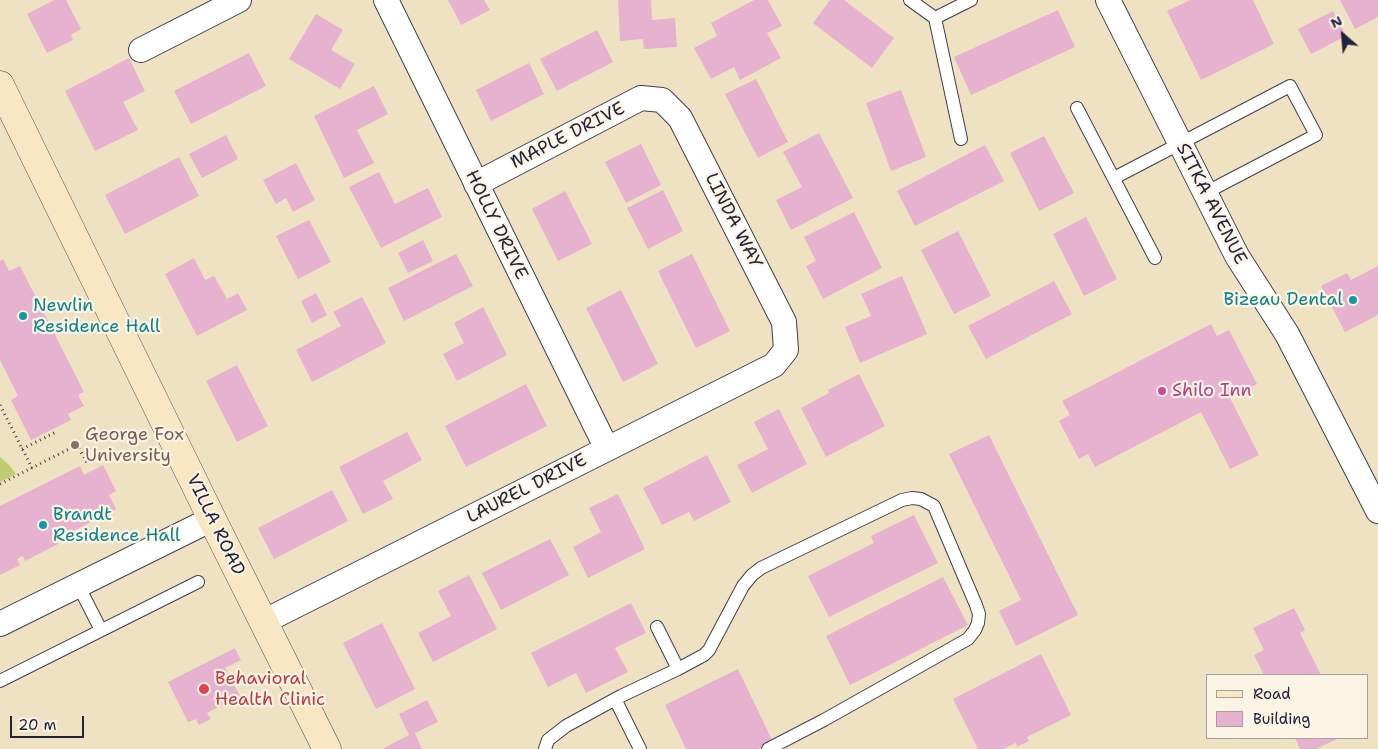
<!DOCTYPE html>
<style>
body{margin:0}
#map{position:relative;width:1378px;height:749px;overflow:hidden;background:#efe2c3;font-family:"Shantell Sans",sans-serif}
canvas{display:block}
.legend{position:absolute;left:1206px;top:674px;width:162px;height:65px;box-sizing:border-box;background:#fcf5e5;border:1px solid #a5a1a1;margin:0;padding:6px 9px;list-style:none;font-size:15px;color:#22223b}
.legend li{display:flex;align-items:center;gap:10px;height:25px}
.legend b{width:25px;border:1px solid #a5a1a1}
.north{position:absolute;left:1318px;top:10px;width:50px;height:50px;-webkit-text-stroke:4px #fcf5e5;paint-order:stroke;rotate:333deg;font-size:14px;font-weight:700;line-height:20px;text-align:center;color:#22223b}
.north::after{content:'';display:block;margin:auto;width:18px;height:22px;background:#22223b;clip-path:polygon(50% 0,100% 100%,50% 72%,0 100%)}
.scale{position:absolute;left:10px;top:716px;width:74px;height:22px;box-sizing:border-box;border:2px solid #22223b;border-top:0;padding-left:6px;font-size:15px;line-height:18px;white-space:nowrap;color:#22223b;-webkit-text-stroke:4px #fcf5e5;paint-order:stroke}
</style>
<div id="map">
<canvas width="1378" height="749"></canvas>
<ul class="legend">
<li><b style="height:6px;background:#f9e7c3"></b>Road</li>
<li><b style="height:14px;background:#e7b2cf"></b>Building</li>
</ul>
<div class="north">N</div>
<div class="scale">20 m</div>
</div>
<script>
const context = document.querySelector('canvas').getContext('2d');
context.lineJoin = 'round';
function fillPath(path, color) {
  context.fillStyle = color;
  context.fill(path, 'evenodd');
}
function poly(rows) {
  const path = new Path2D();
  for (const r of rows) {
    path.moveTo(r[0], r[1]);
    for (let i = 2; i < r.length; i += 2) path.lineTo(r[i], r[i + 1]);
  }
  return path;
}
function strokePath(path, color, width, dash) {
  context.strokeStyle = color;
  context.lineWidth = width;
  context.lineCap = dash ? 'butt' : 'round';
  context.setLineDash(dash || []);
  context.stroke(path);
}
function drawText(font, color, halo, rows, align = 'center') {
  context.font = font + ' "Shantell Sans",sans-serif';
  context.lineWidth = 4.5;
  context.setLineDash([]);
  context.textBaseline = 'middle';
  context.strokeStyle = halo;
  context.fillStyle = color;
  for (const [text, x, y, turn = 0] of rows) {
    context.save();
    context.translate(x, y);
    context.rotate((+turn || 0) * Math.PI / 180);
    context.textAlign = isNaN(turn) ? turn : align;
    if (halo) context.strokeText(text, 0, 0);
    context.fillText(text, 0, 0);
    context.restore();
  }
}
fillPath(poly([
 [0,457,9,465,16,474,0,482]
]), '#c0cd6e');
fillPath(poly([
 [54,0,66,0,81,29,71,35,73,40,47,53,27,14],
 [448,0,484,0,490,10,461,25],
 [618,0,651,0,652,20,675,18,677,47,644,49,643,39,620,41],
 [754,0,768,0,782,26,767,33,781,58,740,80,734,67,711,79,694,48,717,36,711,23],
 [830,0,844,0,894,38,872,68,813,23],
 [1190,0,1253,0,1274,44,1201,80,1167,11],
 [1340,0,1378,0,1378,17,1355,29],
 [1058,10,1075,47,971,95,954,57],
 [1333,11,1346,36,1311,54,1298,29],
 [316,14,343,30,331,50,355,64,340,89,289,59],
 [597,30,613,62,557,91,540,59],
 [249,53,266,86,191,124,174,91],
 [129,58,145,91,123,102,138,130,95,151,65,91],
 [529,63,544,94,491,121,476,90],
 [756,79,788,142,758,158,725,94],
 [374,86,388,114,357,130,374,163,344,178,314,116],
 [901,90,926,157,891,171,866,103],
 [819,133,853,198,791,230,776,200,802,187,783,152],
 [226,135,238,159,202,178,189,154],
 [1044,136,1074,193,1039,211,1010,153],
 [641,144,661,185,626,203,605,162],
 [985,145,1004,181,915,226,897,191],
 [179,157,199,196,125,234,105,195],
 [296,163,315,200,293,212,286,198,276,204,263,180],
 [379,172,395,204,428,188,442,217,381,248,349,187],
 [663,190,683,231,648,249,627,208],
 [565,191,592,244,558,261,532,209],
 [854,212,882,268,823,299,806,266,816,261,804,237],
 [1086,217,1117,279,1084,296,1053,234],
 [309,220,331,262,298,279,276,236],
 [958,231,991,296,954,314,921,250],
 [423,240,433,261,408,273,398,253],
 [456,254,473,286,404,321,388,288],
 [692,254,730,331,696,348,658,271],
 [194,258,205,280,214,276,227,299,238,293,247,310,197,336,165,274],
 [3,259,9,271,20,266,84,392,78,395,84,406,68,414,71,420,31,440,11,400,18,396,0,360,0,261],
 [1378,266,1378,315,1345,332,1321,286,1347,273,1351,280],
 [902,276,927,334,860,363,845,327,871,316,861,294],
 [1054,281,1072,314,986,359,968,326],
 [621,290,658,364,623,382,586,308],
 [316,293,327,315,312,323,301,301],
 [362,297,386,343,312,382,296,350,341,326,333,312],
 [483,307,507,355,457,381,443,354,464,343,454,323],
 [1211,324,1217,336,1229,330,1257,384,1230,398,1259,455,1230,469,1201,412,1095,467,1088,454,1079,459,1059,421,1070,415,1062,401],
 [237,365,268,426,237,442,206,381],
 [859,374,885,426,826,457,801,408,829,393,828,390],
 [526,384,547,426,466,467,445,426],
 [779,409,807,464,752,493,737,465,768,449,754,422],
 [407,432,422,460,383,481,393,499,363,514,339,467],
 [989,435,1078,615,1016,646,999,611,1021,600,949,454],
 [707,455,731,502,694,521,689,512,662,525,643,488],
 [103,465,116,491,109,495,116,509,56,540,58,544,25,561,23,556,17,559,20,565,0,575,0,506,80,466,84,475],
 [332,490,348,521,274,559,258,528],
 [618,494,645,549,588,578,573,547,601,532,589,508],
 [914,515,938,563,829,617,808,576,874,543,871,536],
 [550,539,569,575,501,610,482,573],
 [469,575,497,629,433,662,418,633,451,616,438,591],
 [943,577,968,625,850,685,826,636],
 [631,603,646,633,615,648,628,672,586,693,576,673,548,687,531,653],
 [1294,608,1305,630,1300,633,1321,675,1264,675,1254,655,1264,650,1253,628],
 [382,623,415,689,376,709,343,643],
 [235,648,241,660,225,668,240,696,207,713,211,719,199,725,196,719,188,722,168,682],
 [1041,654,1071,715,1027,737,1029,741,1017,747,1016,743,1003,749,978,749,953,699],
 [738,669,773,742,758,749,686,749,665,705],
 [427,700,438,722,415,733,422,749,385,749,384,748,409,735,399,714],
 [1295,738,1339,738,1316,749,1300,749]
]), '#e7b2cf');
const service = poly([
 [910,0,935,18,961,139],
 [935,18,971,0],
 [1077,108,1155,258],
 [1114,178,1290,86,1316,135,1205,193],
 [78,585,101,630],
 [678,669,704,655,709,650,743,586,752,575,761,568,902,500,912,498,921,499,934,506,976,605,979,614,978,623,975,630,968,639,824,720,768,749],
 [0,681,198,582],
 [615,699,640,749],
 [545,749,548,740,566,726,621,696,678,669,657,627]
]);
const minor = poly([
 [386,0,607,449],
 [1108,0,1237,256,1287,334,1378,511],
 [141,50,239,0],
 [263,622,774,365,786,350,784,322,680,118,662,100,641,98,476,184],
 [0,624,212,519]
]);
const secondary = poly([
 [0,85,212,519,327,749]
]);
strokePath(service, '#413f4f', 14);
strokePath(minor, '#413f4f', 26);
strokePath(secondary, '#413f4f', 29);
strokePath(poly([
 [0,405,32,468],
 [22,449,56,432],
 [0,484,77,445,87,463]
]), '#413f4f', 3, [1, 4]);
strokePath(service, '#fff', 12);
strokePath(minor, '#fff', 24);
strokePath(secondary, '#f9e7c3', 28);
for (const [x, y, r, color] of [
 [1353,300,5,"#0f9aa8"],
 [23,316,5,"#0f9aa8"],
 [1162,391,5,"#d1479c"],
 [75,445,5,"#8d6e63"],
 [43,525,5,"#0f9aa8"],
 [204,689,6,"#e0444e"]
]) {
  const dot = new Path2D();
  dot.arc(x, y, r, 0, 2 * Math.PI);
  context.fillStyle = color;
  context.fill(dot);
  strokePath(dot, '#fcf5e5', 2);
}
drawText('18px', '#22223b', '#fcf5e5', [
 ["MAPLE DRIVE",568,136,-27],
 ["SITKA AVENUE",1211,204,63],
 ["LINDA WAY",733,221,63],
 ["HOLLY DRIVE",496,225,64],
 ["LAUREL DRIVE",527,489,-27],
 ["VILLA ROAD",215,525,64]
]);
drawText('18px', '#0d838f', '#fcf5e5', [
 ["Bizeau Dental",1343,300,"right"],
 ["Newlin",33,306],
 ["Residence Hall",33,327],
 ["Brandt",53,515],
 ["Residence Hall",53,536]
], 'left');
drawText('18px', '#b23c85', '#fcf5e5', [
 ["Shilo Inn",1172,391]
], 'left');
drawText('18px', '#785e54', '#fcf5e5', [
 ["George Fox",85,435],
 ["University",85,456]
], 'left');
drawText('18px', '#be3a42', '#fcf5e5', [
 ["Behavioral",215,679],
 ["Health Clinic",215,700]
], 'left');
</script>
